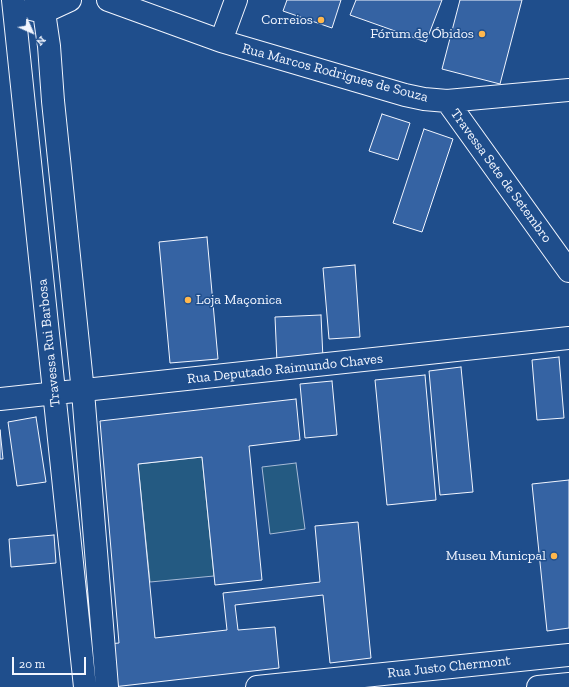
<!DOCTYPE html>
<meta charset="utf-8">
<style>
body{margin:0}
#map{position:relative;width:569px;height:687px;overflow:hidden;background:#1f4e8c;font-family:"Zilla Slab",serif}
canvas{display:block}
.north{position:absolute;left:12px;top:12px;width:40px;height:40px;-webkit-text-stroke:3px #1f4e8c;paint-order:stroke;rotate:135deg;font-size:11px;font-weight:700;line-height:16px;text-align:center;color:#f2f6ff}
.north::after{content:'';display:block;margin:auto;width:14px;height:18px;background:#f2f6ff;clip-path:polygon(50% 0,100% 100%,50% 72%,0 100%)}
.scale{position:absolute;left:12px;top:657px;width:74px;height:18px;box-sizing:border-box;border:2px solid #f2f6ff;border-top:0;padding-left:5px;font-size:12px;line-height:14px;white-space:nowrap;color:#f2f6ff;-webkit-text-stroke:3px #1f4e8c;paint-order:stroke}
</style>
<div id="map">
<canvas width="569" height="687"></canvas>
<div class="north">N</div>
<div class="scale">20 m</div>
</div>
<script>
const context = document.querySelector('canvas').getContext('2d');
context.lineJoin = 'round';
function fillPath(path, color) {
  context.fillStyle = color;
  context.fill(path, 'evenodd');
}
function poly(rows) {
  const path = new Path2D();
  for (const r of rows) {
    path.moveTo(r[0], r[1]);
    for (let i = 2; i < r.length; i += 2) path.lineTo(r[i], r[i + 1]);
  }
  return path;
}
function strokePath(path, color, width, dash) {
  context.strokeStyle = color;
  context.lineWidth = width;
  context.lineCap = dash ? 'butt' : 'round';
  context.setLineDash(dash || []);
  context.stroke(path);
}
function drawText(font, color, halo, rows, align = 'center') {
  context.font = font + ' "Zilla Slab",serif';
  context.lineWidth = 3;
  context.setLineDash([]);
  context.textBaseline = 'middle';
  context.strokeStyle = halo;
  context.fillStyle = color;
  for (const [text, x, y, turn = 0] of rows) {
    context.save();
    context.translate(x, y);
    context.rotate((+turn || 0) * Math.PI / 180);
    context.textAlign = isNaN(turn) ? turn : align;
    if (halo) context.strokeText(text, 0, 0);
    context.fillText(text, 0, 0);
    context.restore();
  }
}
const green = poly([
 [202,457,214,576,150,582,138,464,202,457],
 [296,463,305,529,270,534,262,467,296,463]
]);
fillPath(green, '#245a82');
strokePath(green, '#a8bbd7', 1);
const building = poly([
 [287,0,341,0,332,28,283,11,287,0],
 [356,0,442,0,426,42,350,15,356,0],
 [460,0,522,0,500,84,442,69,460,0],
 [382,114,410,123,398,160,369,151,382,114],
 [424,129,453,139,422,232,393,223,424,129],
 [207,237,218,359,170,363,159,242,207,237],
 [355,265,360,337,329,339,323,268,355,265],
 [321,315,323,359,277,362,275,317,321,315],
 [559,357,564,418,537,420,532,360,559,357],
 [461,367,473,492,440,495,429,371,461,367],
 [425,375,436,500,387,505,375,380,425,375],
 [332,381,337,435,305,438,300,384,332,381],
 [296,399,300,440,249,446,262,580,215,585,202,457,138,464,155,638,227,630,223,593,320,582,315,526,358,522,371,658,330,663,323,595,235,605,238,630,275,627,279,668,113,687,108,644,119,643,100,421,296,399],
 [36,417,46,482,17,486,8,422,36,417],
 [0,430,3,459,0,459,0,430],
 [569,480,569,628,547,631,532,484,569,480],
 [54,535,56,563,11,567,9,539,54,535]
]);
fillPath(building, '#3563a3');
strokePath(building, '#f2f6ff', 1);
const minor = poly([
 [13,0,85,687],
 [44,0,44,12,49,46,53,101,83,392,107,687],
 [108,0,221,41,405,95,424,99,447,101,569,90],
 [31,9,44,12,70,0],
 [221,41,236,0],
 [447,101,569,271],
 [0,399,569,338],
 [257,687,569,655],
 [538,687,569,684]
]);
strokePath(minor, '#f2f6ff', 24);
strokePath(minor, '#1f4e8c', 22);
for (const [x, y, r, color] of [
 [321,20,4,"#ffb74d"],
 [482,34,4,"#ffb74d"],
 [188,300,4,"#ffb74d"],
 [554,556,4,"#ffb74d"]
]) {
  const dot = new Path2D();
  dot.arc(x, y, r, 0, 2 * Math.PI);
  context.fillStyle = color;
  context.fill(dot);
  strokePath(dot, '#1f4e8c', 1.5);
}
drawText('14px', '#f2f6ff', '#1f4e8c', [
 ["Correios",313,20],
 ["Fórum de Óbidos",474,34],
 ["Loja Maçonica",196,300,"left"],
 ["Museu Municpal",546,556]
], 'right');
drawText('14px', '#f2f6ff', '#1f4e8c', [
 ["Rua Marcos Rodrigues de Souza",335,73,15],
 ["Travessa Sete de Setembro",501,176,54],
 ["Travessa Rui Barbosa",49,343,-96],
 ["Rua Deputado Raimundo Chaves",285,369,-6],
 ["Rua Justo Chermont",449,667,-6]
]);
</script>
